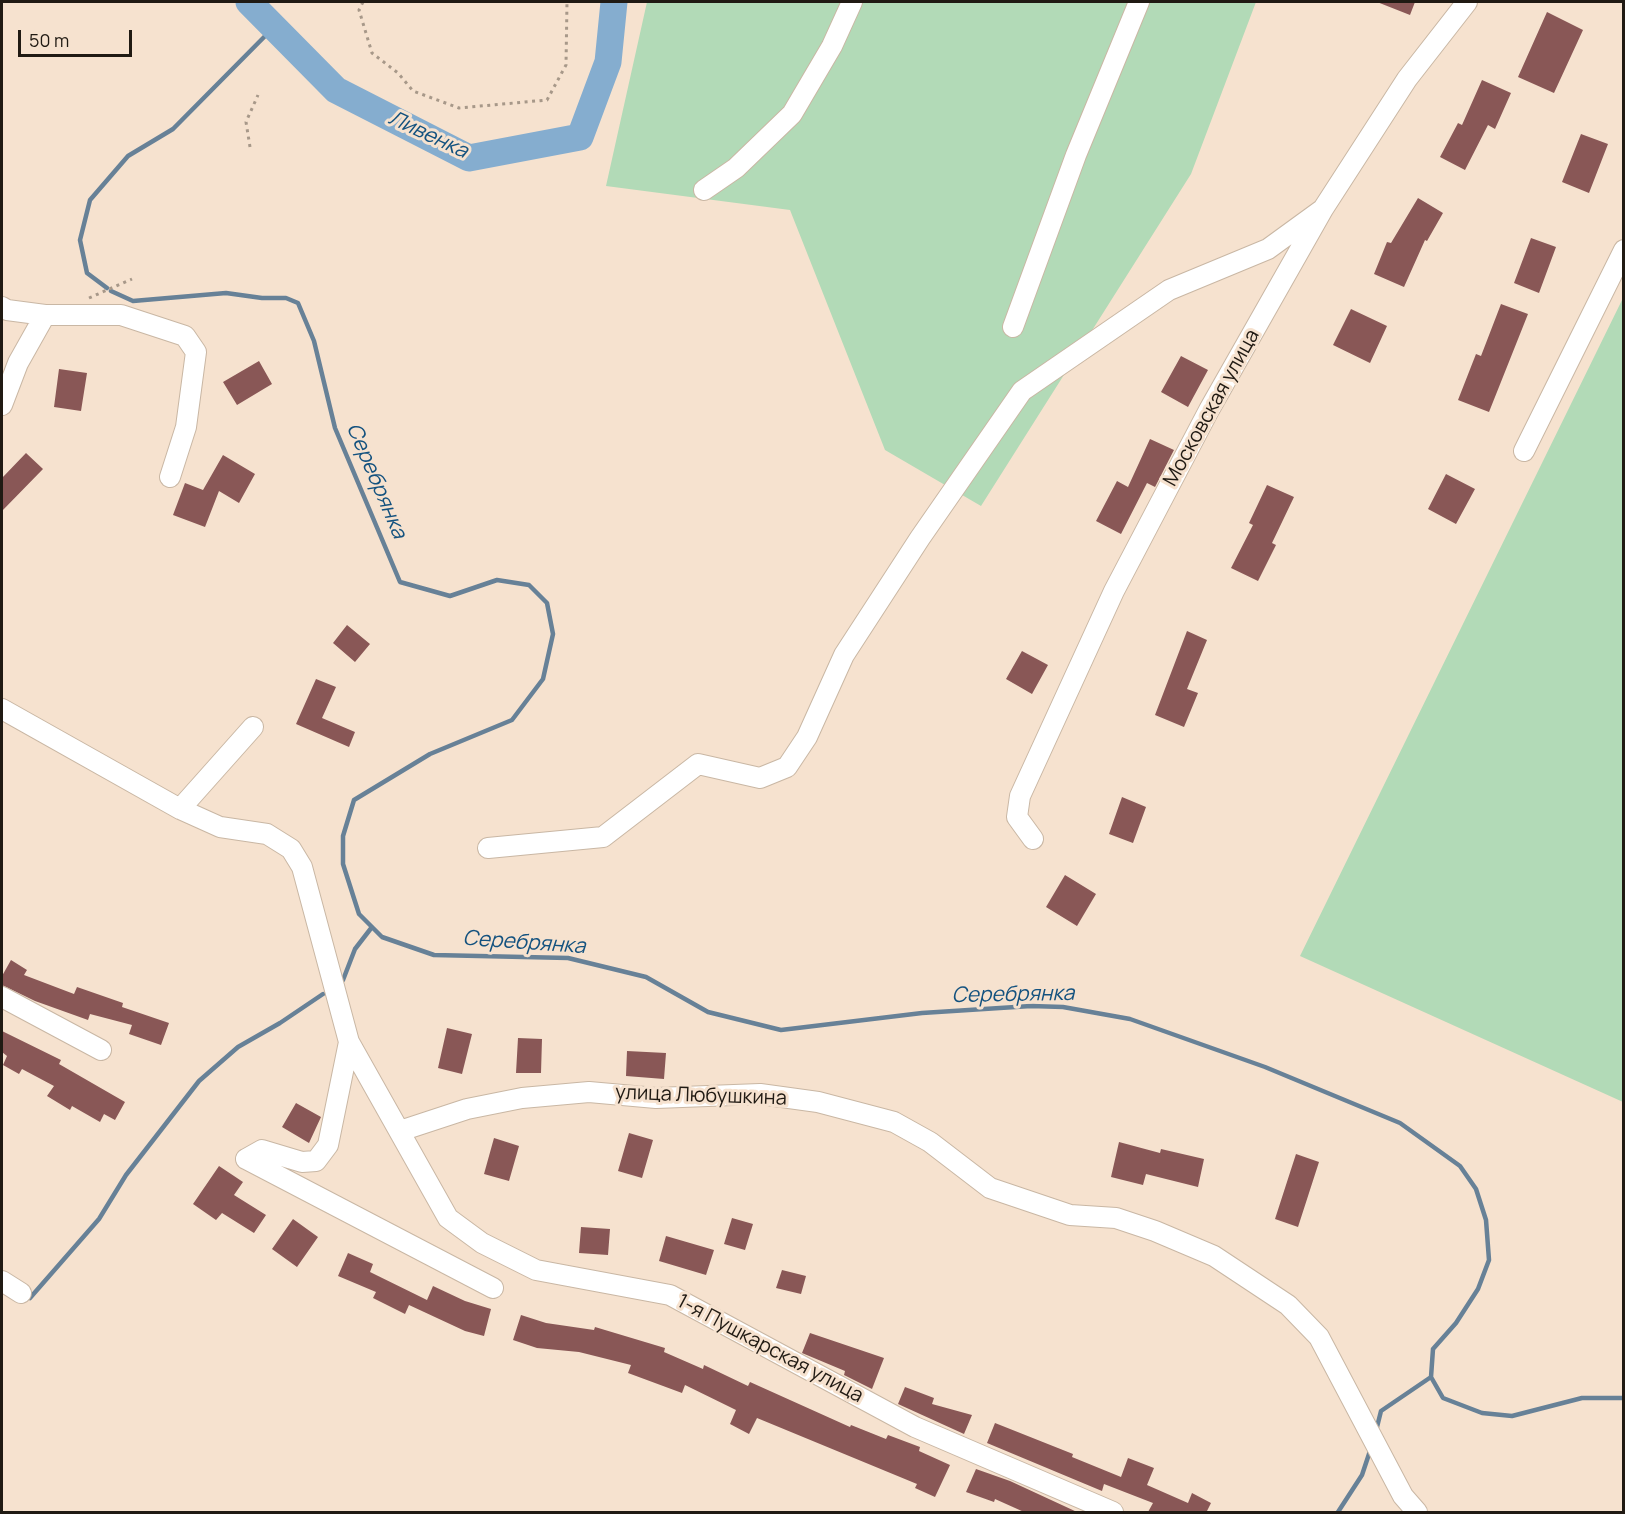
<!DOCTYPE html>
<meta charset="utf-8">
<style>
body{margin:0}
#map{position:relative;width:1625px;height:1514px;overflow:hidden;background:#f6e2cf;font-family:Manrope,sans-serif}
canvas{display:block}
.frame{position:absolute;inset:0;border:3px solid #201a13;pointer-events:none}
.scale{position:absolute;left:18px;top:30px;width:114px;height:27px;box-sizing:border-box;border:3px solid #201a13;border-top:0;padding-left:8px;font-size:18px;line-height:21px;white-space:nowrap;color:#201a13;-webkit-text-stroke:4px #f6e2cf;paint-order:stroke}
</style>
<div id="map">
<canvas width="1625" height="1514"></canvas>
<div class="frame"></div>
<div class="scale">50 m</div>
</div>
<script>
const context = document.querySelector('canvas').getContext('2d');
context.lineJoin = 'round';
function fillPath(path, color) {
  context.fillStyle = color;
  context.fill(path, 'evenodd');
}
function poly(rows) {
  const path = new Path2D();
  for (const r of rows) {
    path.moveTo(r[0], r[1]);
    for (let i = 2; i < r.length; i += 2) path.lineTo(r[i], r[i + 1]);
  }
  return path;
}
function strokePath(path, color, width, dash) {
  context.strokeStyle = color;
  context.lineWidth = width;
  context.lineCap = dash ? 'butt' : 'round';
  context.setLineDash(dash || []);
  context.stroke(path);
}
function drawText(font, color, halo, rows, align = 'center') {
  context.font = font + ' Manrope,sans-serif';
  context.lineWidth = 6;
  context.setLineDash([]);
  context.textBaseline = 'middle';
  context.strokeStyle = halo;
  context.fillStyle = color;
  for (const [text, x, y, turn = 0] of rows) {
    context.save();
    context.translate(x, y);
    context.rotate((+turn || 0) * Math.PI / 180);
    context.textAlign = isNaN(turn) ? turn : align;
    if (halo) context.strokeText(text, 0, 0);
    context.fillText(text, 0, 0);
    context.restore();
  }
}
fillPath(poly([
 [647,2,1256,2,1191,174,981,506,885,450,790,210,606,186],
 [1623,298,1623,1102,1300,956]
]), '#b2dab7');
strokePath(poly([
 [107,288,87,273,80,240,90,200,128,156,173,129,274,27],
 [111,291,133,301,226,293,262,298,286,298,298,303,314,341,335,428,400,582,450,596,497,580,529,585,547,603,553,634,543,679,512,720,430,754,354,800,343,836,343,864,359,914,382,937,434,955,568,958,646,977,708,1012,781,1030,922,1013,1031,1006,1063,1007,1130,1019,1265,1067,1400,1123,1460,1166,1476,1189,1486,1220,1489,1260,1478,1289,1456,1323,1433,1349,1431,1377,1443,1398,1482,1413,1512,1416,1582,1398,1624,1398],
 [343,980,355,949,372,927],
 [30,1298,99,1219,126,1175,199,1081,238,1047,280,1023,323,994],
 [1376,1431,1381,1411,1431,1377],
 [1338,1512,1362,1475,1371,1448]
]), '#678197', 4.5);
strokePath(poly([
 [249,2,336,90,469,158,580,137,608,62,614,2]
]), '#85adcf', 27);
fillPath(poly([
 [1377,2,1415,2,1410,15],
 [1547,12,1583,30,1554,93,1518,77],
 [1482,80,1511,93,1495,129,1488,125,1465,170,1440,157,1458,123,1462,125],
 [1581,134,1608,144,1589,193,1562,182],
 [1418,198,1443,213,1427,241,1425,240,1404,287,1374,274,1387,242,1391,243],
 [1531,238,1556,247,1539,293,1514,283],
 [1501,304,1528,314,1489,412,1458,400,1476,354,1481,356],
 [1351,309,1387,326,1370,363,1333,345],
 [1181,356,1208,370,1188,407,1161,392],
 [259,361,272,384,237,405,223,382],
 [59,369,87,373,81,411,54,407],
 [1150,439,1174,450,1155,487,1147,483,1121,534,1096,521,1117,481,1128,487],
 [26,453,43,469,2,511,2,478],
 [223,455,255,474,239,503,219,491,205,527,173,515,185,483,203,490],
 [1446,474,1475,489,1456,524,1428,509],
 [1267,485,1294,497,1272,543,1276,545,1258,581,1231,568,1253,525,1249,523],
 [347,625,370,644,355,662,333,643],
 [1187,631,1207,640,1187,689,1198,693,1184,727,1155,715],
 [1022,651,1048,665,1032,694,1006,679],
 [316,679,336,687,322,718,355,732,349,747,296,724],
 [1122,797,1146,807,1133,843,1109,834],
 [1065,875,1096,894,1077,926,1046,907],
 [11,960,27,970,24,975,74,994,77,987,123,1003,122,1007,169,1023,161,1045,129,1034,132,1025,90,1014,88,1020,35,1001,2,985,2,976],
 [447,1028,472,1034,462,1074,438,1068],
 [2,1031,61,1060,59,1064,125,1102,115,1120,104,1114,100,1122,72,1106,70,1110,47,1096,54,1086,22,1069,19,1074,3,1065,7,1056,2,1052],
 [518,1038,542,1039,541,1073,516,1073],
 [627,1051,666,1053,664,1079,626,1076],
 [296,1103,321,1117,309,1143,282,1127],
 [629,1133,653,1140,642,1178,618,1171],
 [494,1138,519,1146,509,1181,484,1174],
 [1119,1142,1160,1153,1161,1149,1204,1159,1198,1187,1146,1174,1143,1185,1111,1177],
 [1296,1154,1319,1162,1298,1227,1275,1219],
 [219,1166,243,1182,234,1195,266,1215,254,1233,222,1213,216,1220,193,1204],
 [732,1218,753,1224,745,1250,724,1244],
 [293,1219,318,1237,297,1267,272,1249],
 [581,1227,610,1229,608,1255,579,1253],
 [666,1236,714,1250,706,1275,659,1261],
 [348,1253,373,1264,370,1272,427,1300,433,1286,465,1301,491,1309,484,1336,465,1331,409,1305,405,1314,373,1298,376,1292,338,1276],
 [782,1270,806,1276,801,1294,776,1288],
 [521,1315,546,1323,594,1330,595,1327,665,1348,664,1352,703,1369,704,1365,748,1386,750,1382,850,1427,851,1425,886,1439,888,1435,920,1447,919,1451,950,1465,935,1497,915,1488,917,1484,757,1418,749,1434,730,1424,736,1410,685,1385,682,1393,628,1373,631,1365,579,1352,537,1348,513,1340],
 [810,1333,884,1358,872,1389,844,1375,845,1371,802,1353],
 [905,1387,934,1398,932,1404,972,1415,964,1434,898,1404],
 [995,1423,1073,1454,1072,1457,1121,1477,1128,1458,1154,1468,1147,1485,1188,1503,1192,1493,1211,1503,1207,1511,1209,1512,1148,1512,1153,1503,1104,1484,1102,1491,987,1443],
 [976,1469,1010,1481,1077,1512,1024,1512,995,1499,994,1502,966,1492]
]), '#895756');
const minor = poly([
 [704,190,736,168,792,114,832,46,852,2],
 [2,307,7,310,45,315,121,315,185,336,196,352,186,427,170,477],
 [1013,327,1076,155,1139,2],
 [2,405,18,363,45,315],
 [1524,451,1624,250],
 [2,709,180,809,220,827,267,834,291,849,302,867,349,1042,448,1218,482,1243,536,1270,670,1295,915,1427,1113,1512],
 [180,809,253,727],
 [1033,839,1017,817,1020,796,1114,591,1209,410,1323,209,1407,79,1467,2],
 [488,848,603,837,698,764,760,778,787,767,807,737,844,655,920,538,1022,391,1169,290,1268,249,1323,209],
 [2,997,101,1050],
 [400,1131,467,1109,522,1098,589,1092,656,1098,760,1094,818,1102,894,1122,930,1142,990,1188,1070,1215,1116,1218,1155,1231,1214,1256,1288,1305,1319,1337,1403,1496,1417,1512],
 [246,1159,493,1288],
 [246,1159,262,1150,302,1162,316,1161,328,1145,349,1042],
 [2,1281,21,1293]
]);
strokePath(minor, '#c9b7a4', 22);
strokePath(poly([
 [363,2,359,10,372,53,398,73,413,91,459,108,547,100,566,65,567,2],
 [250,147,246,122,258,95],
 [89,298,132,279]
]), '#a79889', 3, [3, 4.5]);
strokePath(minor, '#fff', 20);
drawText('20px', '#201a13', '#f6e2cf', [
 ["Московская улица",1212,408,-61],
 ["улица Любушкина",701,1096,2],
 ["1-я Пушкарская улица",770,1349,28]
]);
drawText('italic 21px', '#14527f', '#f6e2cf', [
 ["Ливенка",428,135,25],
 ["Серебрянка",376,481,67],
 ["Серебрянка",524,943,4],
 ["Серебрянка",1013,995,-1]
]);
</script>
